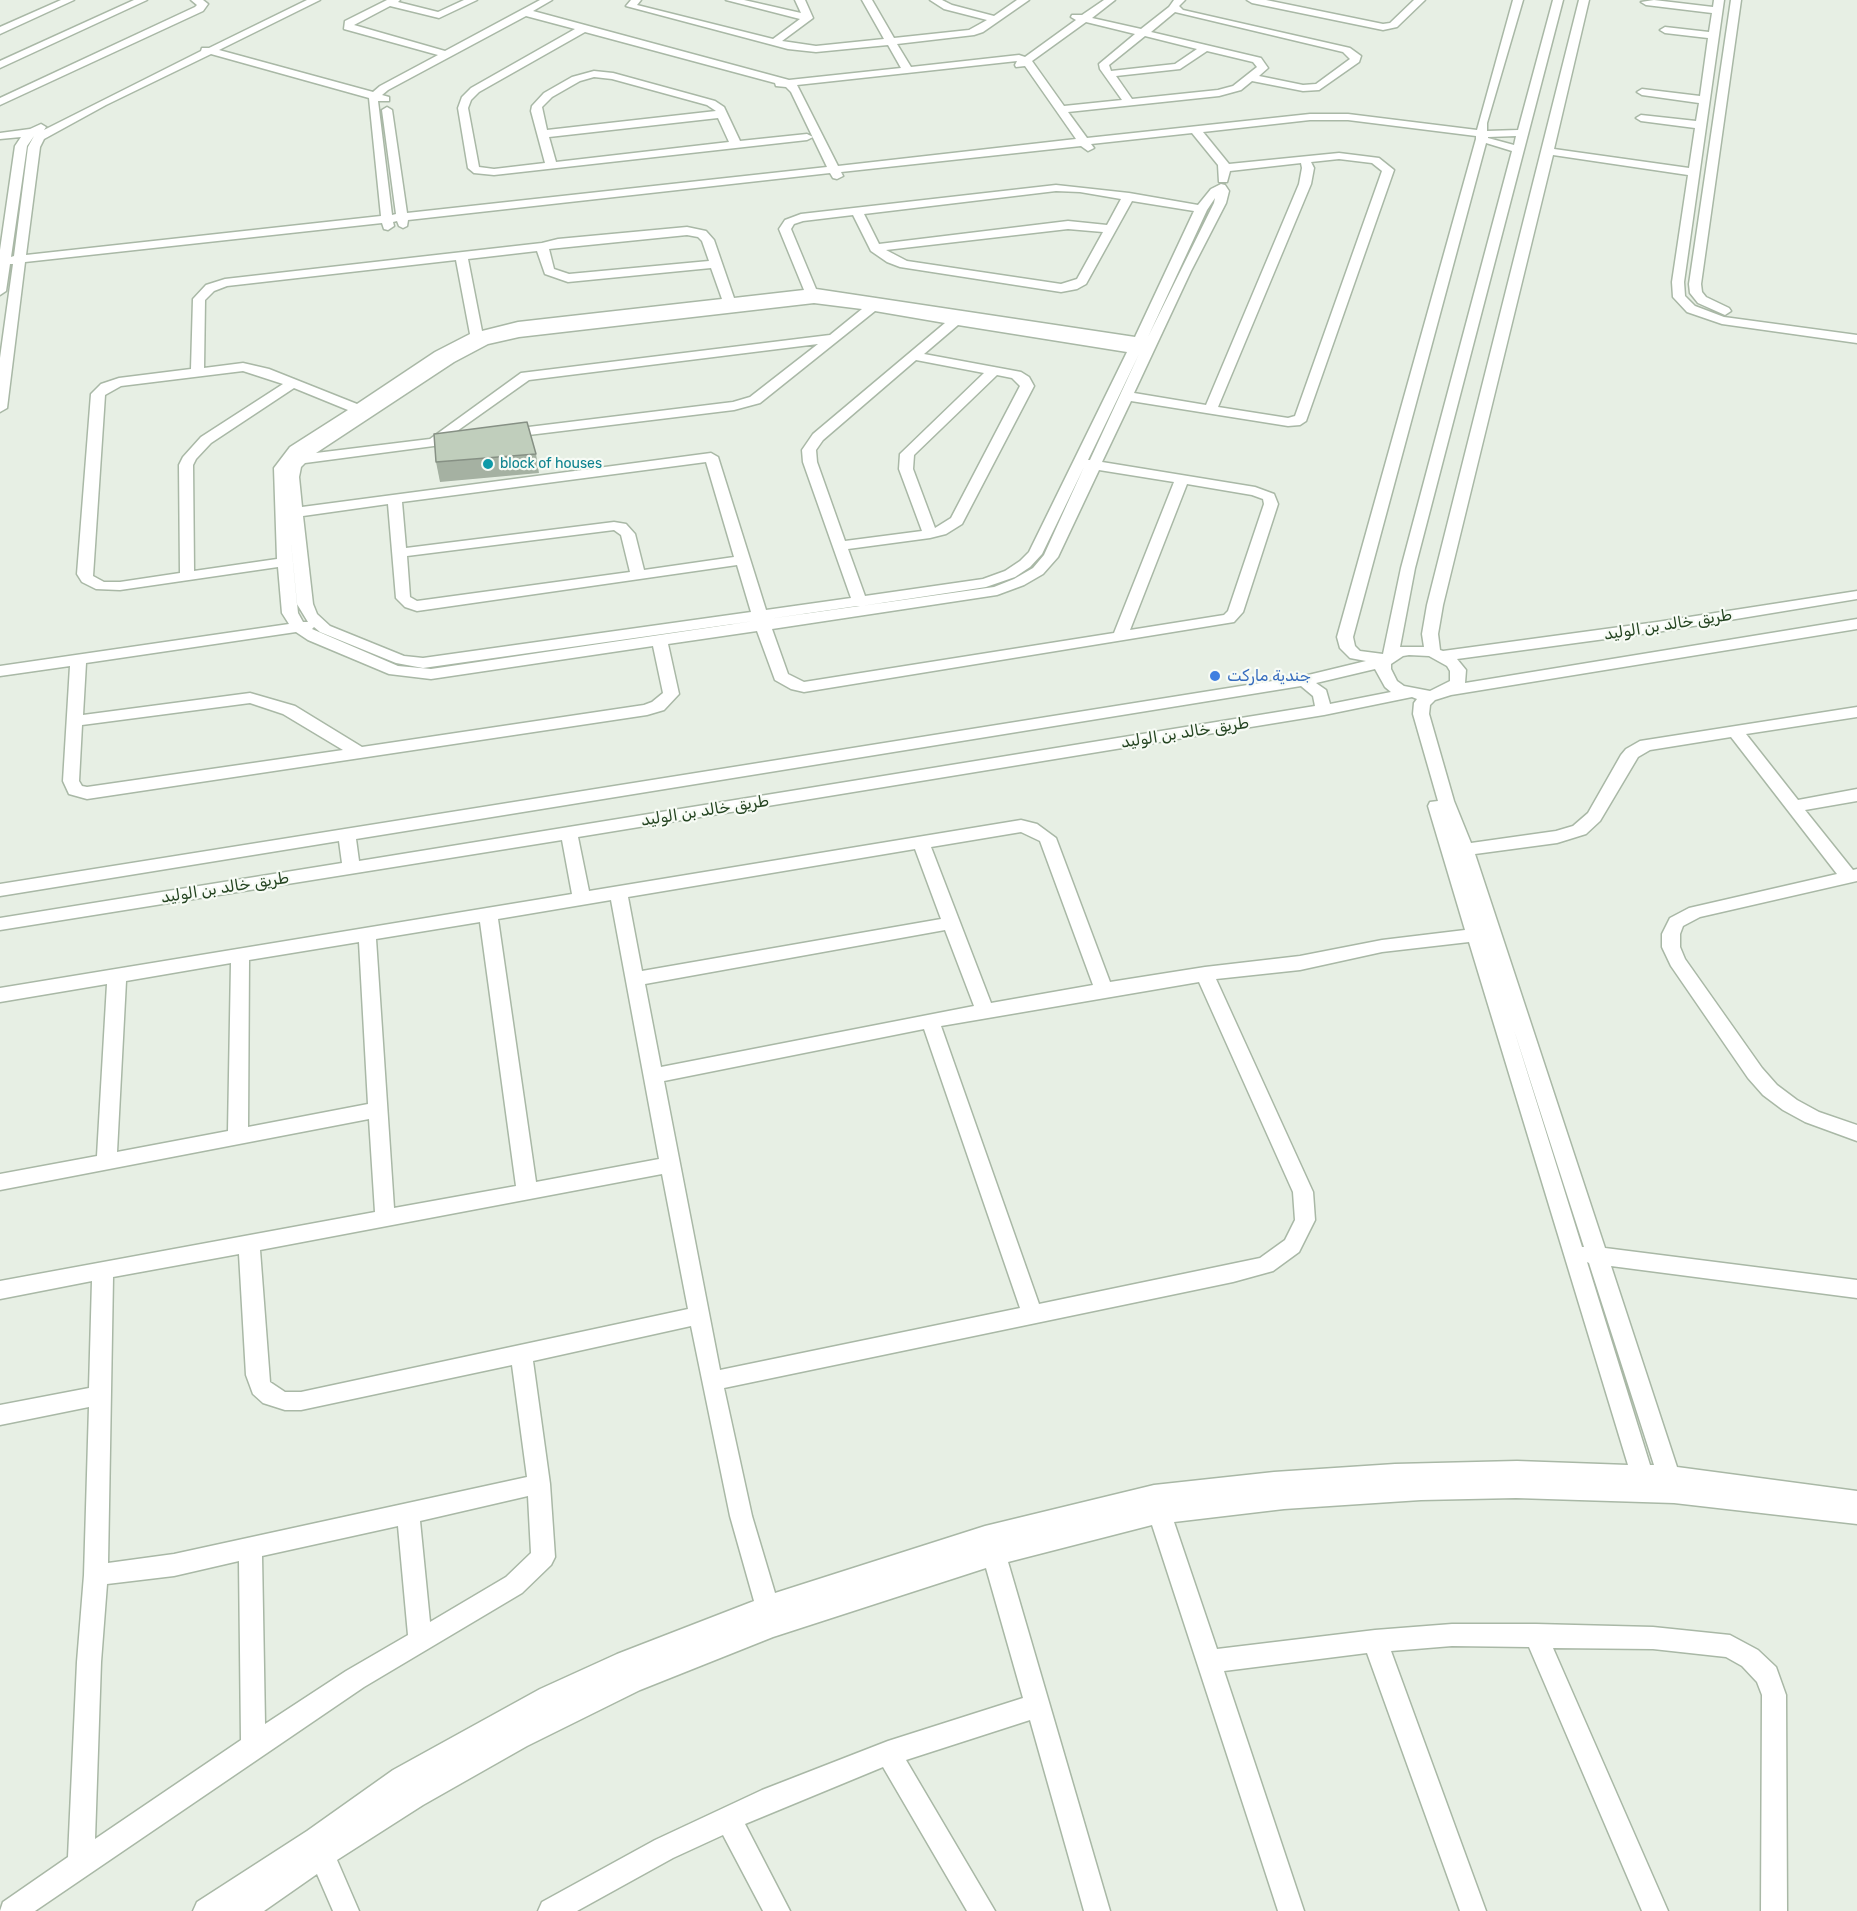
<!DOCTYPE html>
<meta charset="utf-8">
<style>
body{margin:0}
canvas{display:block;background:#e7efe4}
</style>
<canvas width="1857" height="1911"></canvas>
<script>
const context = document.querySelector('canvas').getContext('2d');
context.lineJoin = 'round';
function poly(rows) {
  const path = new Path2D();
  for (const r of rows) {
    path.moveTo(r[0], r[1]);
    for (let i = 2; i < r.length; i += 2) path.lineTo(r[i], r[i + 1]);
  }
  return path;
}
function strokePath(path, color, width, dash) {
  context.strokeStyle = color;
  context.lineWidth = width;
  context.lineCap = dash ? 'butt' : 'round';
  context.setLineDash(dash || []);
  context.stroke(path);
}
function fillPath(path, color) {
  context.fillStyle = color;
  context.fill(path, 'evenodd');
}
function drawText(font, color, halo, rows, align = 'center') {
  context.font = font + ' Rubik,Vazirmatn,sans-serif';
  context.lineWidth = 4.5;
  context.setLineDash([]);
  context.textBaseline = 'middle';
  context.strokeStyle = halo;
  context.fillStyle = color;
  for (const [text, x, y, turn = 0] of rows) {
    context.save();
    context.translate(x, y);
    context.rotate((+turn || 0) * Math.PI / 180);
    context.textAlign = isNaN(turn) ? turn : align;
    if (halo) context.strokeText(text, 0, 0);
    context.fillText(text, 0, 0);
    context.restore();
  }
}
const minor = poly([
 [61,0,74,0,0,34,0,27,61,0],
 [134,0,147,0,0,68,0,61,134,0],
 [191,0,203,0,208,4,203,11,0,105,0,98,195,7,197,5,191,0],
 [307,0,320,0,219,50,373,92,380,86,438,55,344,29,345,21,387,0,400,0,398,2,438,12,464,0,477,0,439,18,390,6,354,25,445,51,540,0,552,0,533,11,789,80,901,68,888,45,816,52,788,49,626,6,631,0,641,0,637,5,773,39,800,19,726,0,744,0,801,13,795,0,805,0,813,18,782,41,816,46,884,39,862,0,872,0,894,38,969,30,987,20,944,9,930,0,942,0,952,5,994,16,1017,0,1029,0,983,32,974,35,897,44,911,67,1019,55,1025,57,1076,20,1071,17,1072,15,1082,15,1104,0,1115,0,1092,18,1141,29,1169,7,1174,0,1185,0,1179,6,1183,10,1350,48,1361,56,1359,62,1319,90,1303,91,1252,81,1241,90,1219,96,1068,112,1087,138,1310,114,1348,114,1477,130,1513,0,1523,0,1487,123,1487,131,1518,130,1553,0,1563,0,1415,568,1400,647,1424,647,1422,634,1427,605,1579,0,1589,0,1554,149,1689,168,1695,128,1641,121,1636,118,1641,115,1696,121,1699,103,1642,95,1637,92,1642,89,1700,96,1708,38,1665,33,1660,30,1665,27,1709,32,1712,13,1646,5,1641,2,1654,0,1713,7,1714,0,1724,0,1684,282,1685,296,1695,306,1724,317,1857,335,1857,343,1722,324,1687,312,1673,297,1672,282,1688,175,1553,155,1443,605,1438,634,1440,650,1443,651,1657,622,1857,591,1857,599,1657,632,1457,659,1466,670,1465,683,1857,619,1857,629,1451,695,1435,700,1430,705,1429,714,1454,801,1471,843,1556,831,1573,826,1588,813,1621,755,1626,749,1640,741,1857,707,1857,717,1746,734,1798,800,1857,789,1857,801,1805,810,1853,870,1857,869,1857,881,1700,917,1683,926,1680,934,1680,947,1685,959,1762,1068,1777,1085,1797,1100,1819,1112,1857,1125,1857,1141,1805,1122,1783,1110,1763,1095,1748,1078,1671,966,1662,947,1662,934,1670,918,1689,908,1837,874,1731,737,1650,750,1638,757,1600,821,1586,834,1557,843,1475,854,1605,1248,1857,1280,1857,1298,1611,1266,1677,1467,1857,1491,1857,1524,1674,1503,1516,1498,1421,1500,1284,1509,1174,1522,1217,1649,1375,1630,1452,1624,1536,1624,1653,1627,1730,1635,1758,1650,1776,1667,1786,1695,1787,1911,1761,1911,1762,1695,1757,1682,1742,1666,1726,1657,1653,1649,1553,1648,1668,1911,1642,1911,1529,1647,1452,1646,1391,1651,1486,1911,1460,1911,1367,1653,1224,1671,1304,1911,1278,1911,1152,1525,1008,1562,1110,1911,1084,1911,1030,1720,906,1760,995,1911,967,1911,883,1767,745,1824,790,1911,763,1911,723,1835,673,1858,577,1911,538,1911,542,1902,655,1840,762,1790,888,1741,1023,1698,986,1568,773,1637,640,1690,527,1746,423,1805,337,1860,359,1911,333,1911,317,1874,264,1911,193,1911,197,1902,307,1831,393,1770,540,1689,617,1654,754,1601,730,1516,691,1326,533,1361,550,1484,555,1557,551,1565,522,1593,364,1687,35,1911,0,1911,3,1902,68,1857,77,1662,84,1575,89,1407,0,1425,0,1405,89,1388,92,1281,0,1299,0,1281,375,1212,369,1119,0,1190,0,1174,97,1156,107,984,0,1002,0,988,572,894,562,840,0,930,0,918,342,863,339,841,0,896,0,884,1304,676,1366,661,1350,658,1340,648,1337,637,1476,139,1476,136,1348,120,1310,120,1203,132,1229,164,1339,153,1379,158,1394,170,1306,421,1300,425,1288,426,1131,401,1102,462,1255,487,1274,494,1278,504,1243,612,1234,622,804,692,791,689,775,680,757,631,668,644,679,694,664,710,647,715,87,799,69,794,63,781,70,666,0,676,0,666,289,624,282,613,278,567,120,590,96,589,82,582,77,574,91,394,101,384,119,378,191,369,193,299,206,285,225,279,542,243,558,239,687,227,706,231,714,240,734,298,804,290,779,229,785,220,801,214,1056,185,1129,193,1198,205,1211,189,1221,184,1225,185,1229,191,1226,203,1191,271,1134,393,1206,405,1299,184,1302,168,1301,163,1230,171,1227,182,1219,182,1218,165,1192,133,1091,144,1094,148,1088,151,1081,146,841,172,843,176,837,179,833,178,830,173,408,220,407,226,403,228,399,226,397,221,393,222,394,226,388,230,384,229,382,223,25,262,7,408,0,412,0,358,13,264,10,264,6,291,0,295,0,250,15,146,21,137,0,139,0,133,30,129,41,124,46,127,44,130,201,51,202,48,209,48,307,0],
 [1175,12,1343,52,1350,59,1316,84,1303,85,1259,76,1268,68,1261,58,1151,32,1175,12],
 [526,16,575,29,471,88,462,97,458,108,468,168,474,173,494,175,807,140,813,137,807,134,740,141,724,107,715,101,613,73,594,71,572,77,544,93,532,106,531,111,545,163,494,169,479,167,468,108,471,100,479,92,585,32,775,83,776,86,786,87,791,92,827,167,407,213,392,110,387,107,382,110,396,214,392,215,378,101,389,101,389,97,382,95,388,90,526,16],
 [1086,22,1135,34,1099,64,1100,69,1122,100,1064,106,1032,61,1086,22],
 [1145,36,1197,49,1175,64,1111,71,1109,65,1145,36],
 [1207,51,1253,62,1257,67,1233,86,1218,90,1132,99,1116,76,1180,69,1207,51],
 [211,54,369,98,381,216,26,255,40,147,44,139,106,105,211,54],
 [1017,61,1015,65,1016,67,1025,66,1076,139,838,166,797,85,1017,61],
 [594,77,612,79,707,105,716,111,547,130,542,107,552,97,580,81,594,77],
 [718,118,729,142,556,162,549,137,718,118],
 [34,136,28,147,14,256,11,257,27,146,34,136],
 [1516,136,1514,145,1488,138,1488,137,1516,136],
 [1486,143,1512,151,1401,568,1383,654,1360,651,1355,646,1353,637,1486,143],
 [1339,159,1372,163,1382,171,1295,416,1288,418,1218,407,1311,184,1314,168,1311,162,1339,159],
 [1056,191,1080,192,1121,199,1107,225,1068,221,879,244,864,214,1056,191],
 [1215,198,1214,203,1148,337,1207,210,1215,198],
 [1132,201,1194,211,1135,337,816,289,791,229,794,224,803,221,853,215,871,251,887,262,900,267,1061,292,1077,289,1086,284,1132,201],
 [1068,229,1103,232,1077,279,1061,284,907,261,886,250,1068,229],
 [687,235,698,237,702,241,709,261,569,274,554,269,549,249,687,235],
 [537,251,545,274,568,282,711,268,722,299,518,322,482,331,468,259,537,251],
 [456,260,470,334,435,352,357,404,269,369,243,363,204,368,205,300,214,291,227,286,456,260],
 [814,303,862,309,830,335,521,373,430,439,316,453,454,362,488,344,519,337,814,303],
 [875,311,945,323,813,434,802,450,803,462,851,598,766,610,718,457,711,453,302,507,299,477,301,467,305,463,464,442,466,439,464,436,450,436,529,380,818,344,750,397,733,402,504,430,497,434,504,438,734,410,760,403,875,311],
 [958,325,1127,352,1029,552,1020,561,1005,571,983,579,865,596,848,549,930,538,946,534,962,524,1034,386,1029,377,1021,372,924,354,958,325],
 [1139,354,1090,460,1088,460,1139,354],
 [916,360,984,373,900,454,899,469,922,531,845,541,817,462,816,450,823,440,916,360],
 [243,371,283,384,201,437,183,457,179,465,180,573,120,582,104,582,93,576,105,395,121,386,243,371],
 [997,375,1012,378,1020,386,951,518,935,528,913,469,914,455,997,375],
 [294,388,348,410,290,447,274,468,277,559,194,571,193,465,196,459,211,443,294,388],
 [706,462,734,557,644,570,635,534,626,524,614,522,406,548,402,502,706,462],
 [1084,467,1044,555,1033,568,1014,579,994,587,861,606,986,587,1015,577,1030,567,1042,554,1084,467],
 [1099,470,1174,482,1114,633,804,682,788,674,772,629,997,595,1024,585,1043,574,1058,557,1099,470],
 [1187,484,1252,495,1263,499,1264,504,1228,611,1224,615,1130,630,1187,484],
 [388,504,396,598,405,607,417,611,737,565,751,612,423,658,404,656,330,626,317,614,313,604,303,516,388,504],
 [614,530,621,535,630,572,417,601,410,597,407,556,614,530],
 [290,532,297,604,308,622,303,622,298,613,290,532],
 [857,606,860,606,768,619,857,606],
 [754,621,431,669,398,666,312,629,314,627,320,632,396,663,423,668,754,621],
 [296,632,308,640,389,674,431,679,653,646,663,693,652,702,644,705,362,747,295,706,250,693,83,715,86,663,296,632],
 [1409,655,1429,656,1447,666,1450,671,1450,681,1430,691,1404,686,1397,681,1391,669,1391,664,1403,656,1409,655],
 [1375,669,1385,687,1391,692,1330,704,1326,690,1316,683,1375,669],
 [1301,686,1313,696,1315,706,359,861,356,839,1301,686],
 [1412,697,1417,699,1414,703,1413,714,1438,801,1430,802,1428,806,1465,930,1382,940,1300,956,1205,967,1110,982,1056,838,1037,824,1021,820,589,891,578,837,1324,715,1412,697],
 [250,703,283,714,343,750,87,787,82,786,79,781,82,725,250,703],
 [1021,832,1040,841,1093,985,991,1003,931,847,1021,832],
 [915,849,941,919,642,971,628,897,915,849],
 [611,900,659,1159,536,1182,498,919,611,900],
 [480,922,516,1186,394,1208,376,939,480,922],
 [945,930,974,1006,661,1067,645,984,945,930],
 [359,942,368,1104,248,1127,249,960,359,942],
 [1469,942,1628,1465,1517,1461,1395,1464,1274,1472,1154,1485,985,1526,775,1593,752,1516,724,1388,1233,1282,1273,1271,1299,1252,1315,1220,1313,1192,1216,979,1300,970,1382,952,1469,942],
 [231,963,228,1131,117,1152,126,981,231,963],
 [1199,982,1293,1192,1295,1220,1285,1240,1260,1258,1039,1304,941,1026,1199,982],
 [924,1029,1020,1308,720,1370,664,1081,924,1029],
 [1514,1030,1584,1247,1582,1247,1514,1030],
 [662,1174,688,1309,301,1392,285,1392,270,1382,260,1250,662,1174],
 [239,1254,246,1375,253,1394,263,1403,285,1410,301,1410,512,1365,527,1477,174,1554,108,1563,113,1277,239,1254],
 [1587,1262,1589,1263,1654,1465,1650,1465,1587,1262],
 [528,1496,531,1553,506,1577,430,1622,420,1521,528,1496],
 [398,1526,408,1635,346,1671,265,1724,262,1556,398,1526],
 [239,1561,241,1740,95,1839,101,1662,107,1584,174,1576,239,1561],
 [1247,0,1266,0,1383,24,1390,23,1414,0,1425,0,1397,27,1383,30,1252,3,1247,0],
 [1731,0,1741,0,1701,284,1702,292,1706,297,1729,308,1731,311,1725,315,1698,303,1690,293,1689,284,1731,0]
]);
strokePath(minor, '#a9b8a6', 3);
fillPath(minor, '#fff');
fillPath(poly([
 [536,454,539,473,440,482,436,462]
]), '#a5b1a2');
const building = poly([
 [527,422,536,454,436,462,434,434,527,422]
]);
fillPath(building, '#c0cebc');
strokePath(building, '#869084', 1.5);
for (const [x, y, r, color] of [
 [488,464,6,"#0f9aa8"],
 [1215,676,6,"#3f7fe0"]
]) {
  const dot = new Path2D();
  dot.arc(x, y, r, 0, 2 * Math.PI);
  context.fillStyle = color;
  context.fill(dot);
  strokePath(dot, '#f7fbf5', 2);
}
drawText('14px', '#0d838f', '#f7fbf5', [
 ["block of houses",500,464]
], 'left');
drawText('16px', '#244421', '#f7fbf5', [
 ["طريق خالد بن الوليد",1668,625,-9],
 ["طريق خالد بن الوليد",1185,733,-9],
 ["طريق خالد بن الوليد",705,811,-9],
 ["طريق خالد بن الوليد",225,888,-9]
]);
drawText('16px', '#366cbe', '#f7fbf5', [
 ["جندية ماركت",1227,676]
], 'left');
</script>
